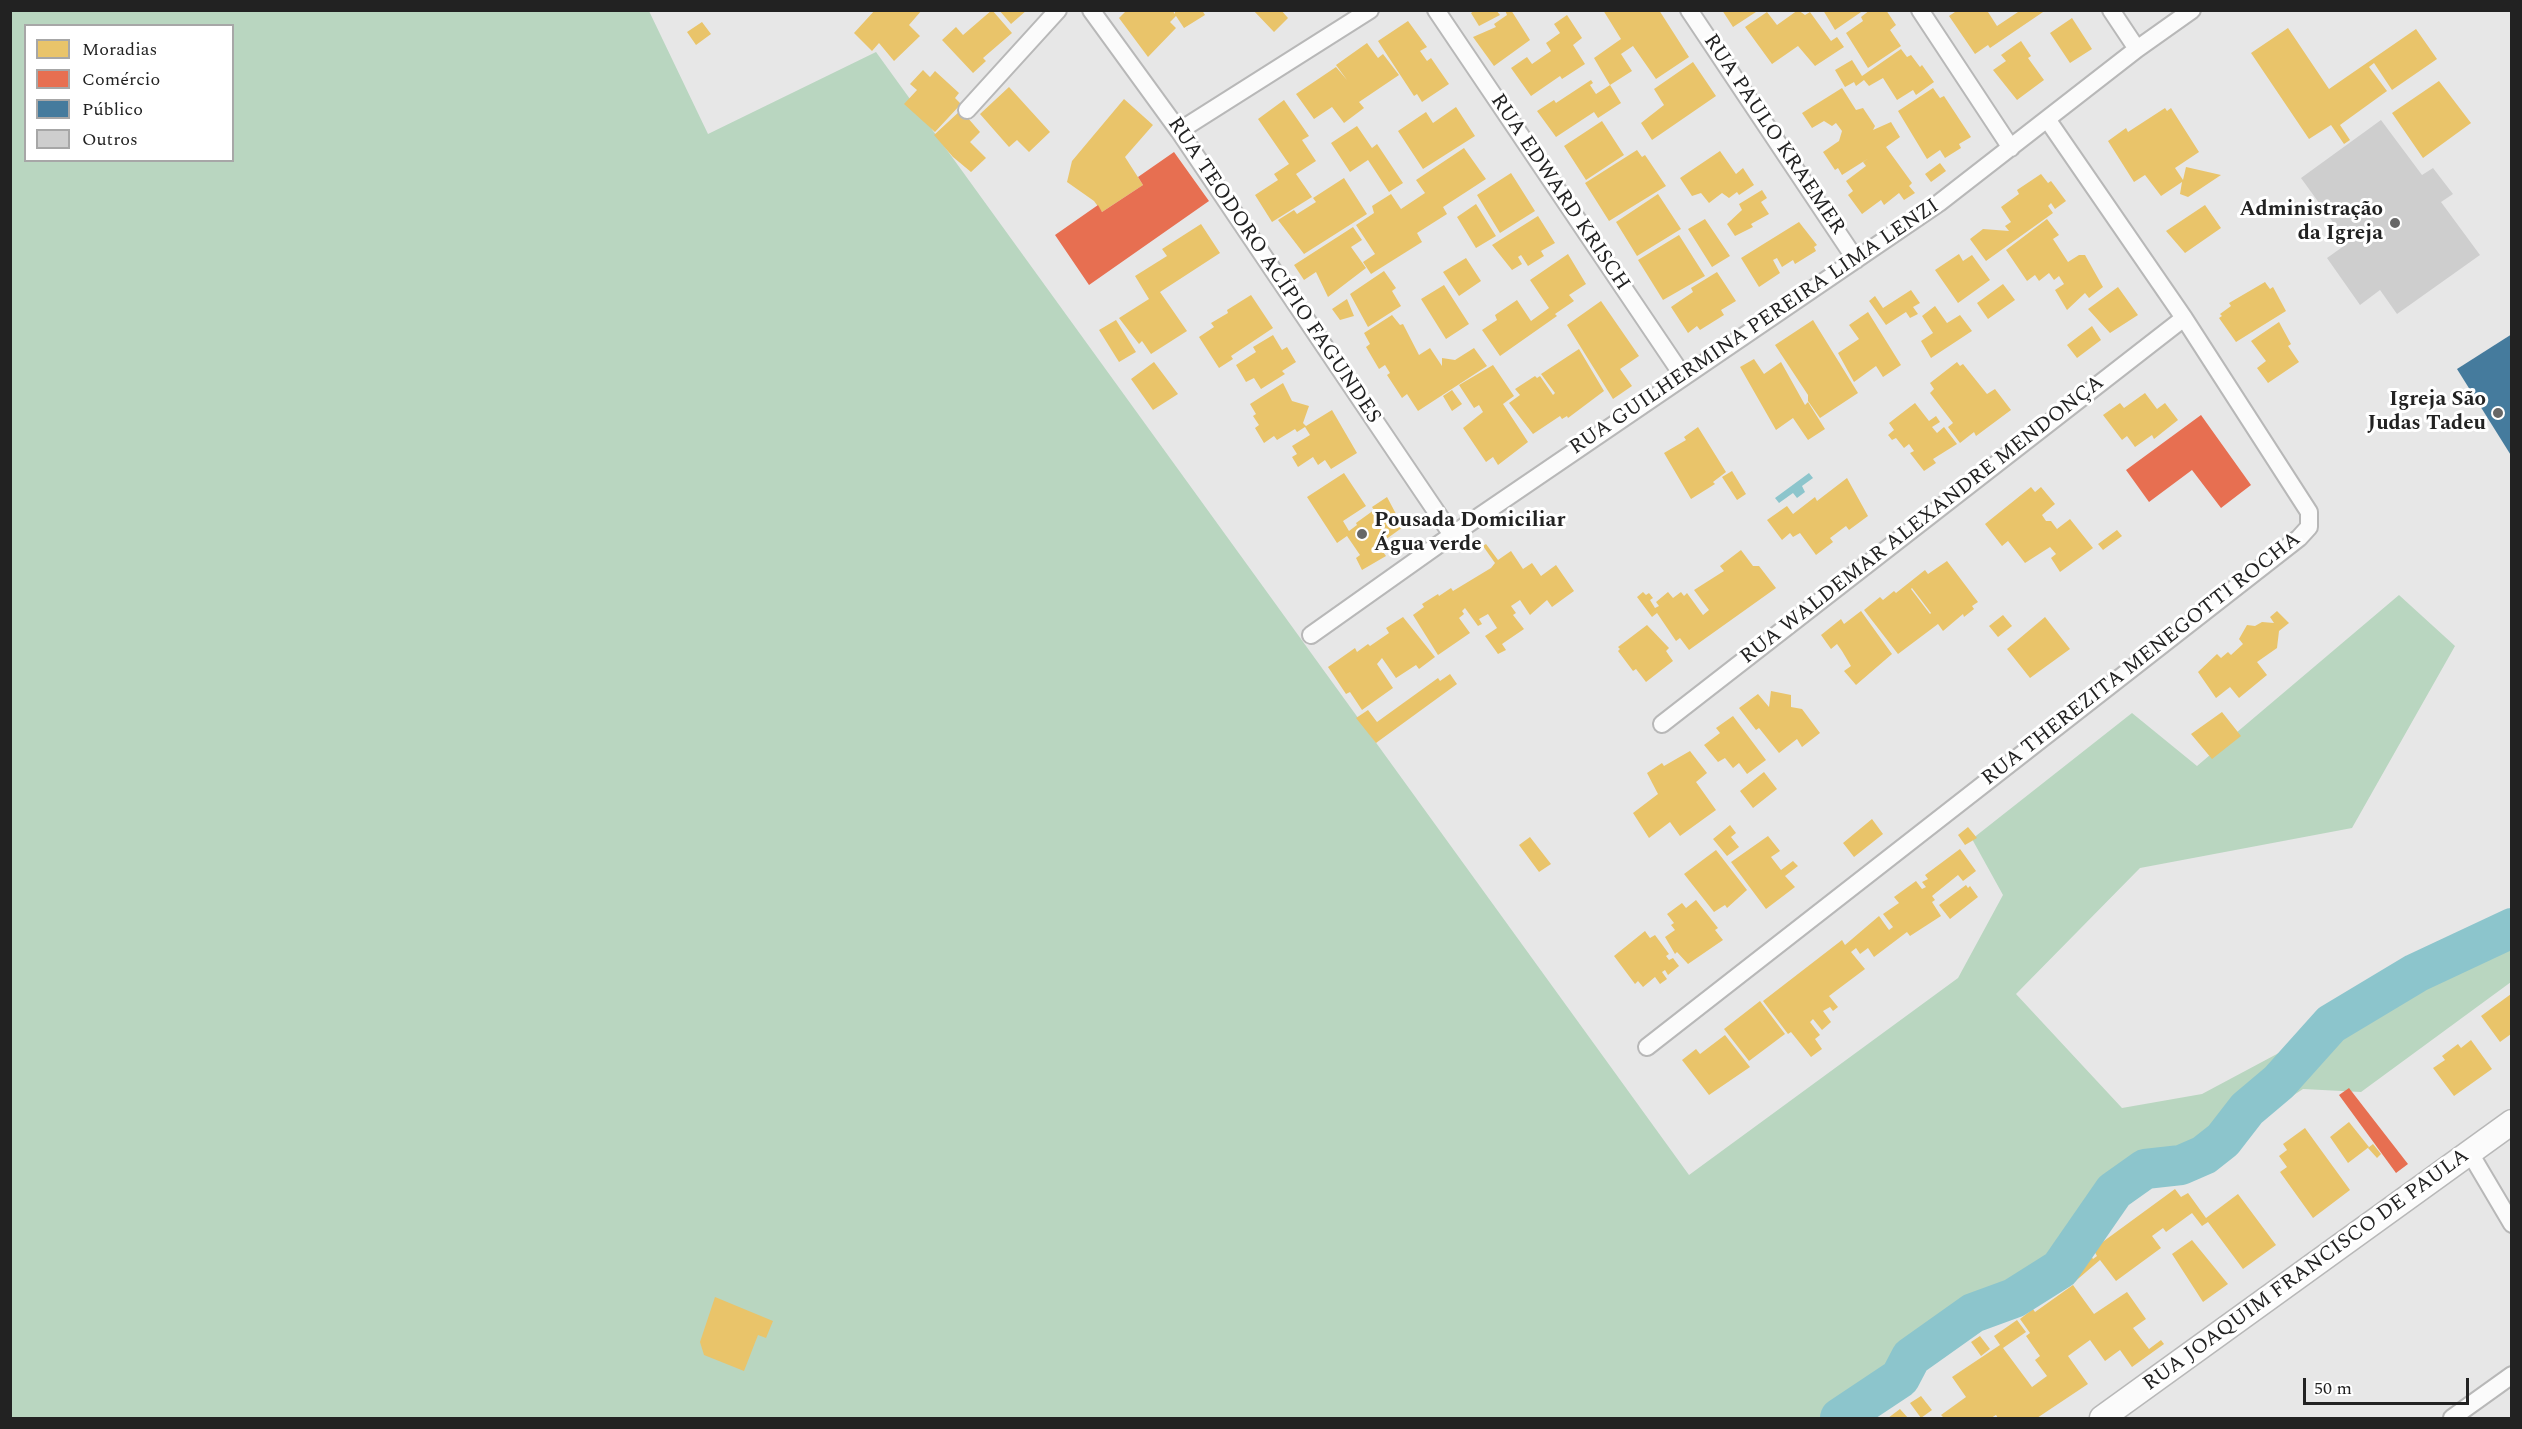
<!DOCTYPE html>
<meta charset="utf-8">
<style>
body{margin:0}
#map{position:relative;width:2522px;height:1429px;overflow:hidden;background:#e7e7e7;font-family:Spectral,serif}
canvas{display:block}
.frame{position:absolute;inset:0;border:12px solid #222;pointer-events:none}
.legend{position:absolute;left:24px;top:24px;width:210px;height:138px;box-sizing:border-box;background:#fff;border:2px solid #a7a7a7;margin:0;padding:8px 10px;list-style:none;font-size:18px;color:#222}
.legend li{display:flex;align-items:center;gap:12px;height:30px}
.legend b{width:30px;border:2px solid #a7a7a7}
.scale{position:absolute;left:2303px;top:1378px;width:166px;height:27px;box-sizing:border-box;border:3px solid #222;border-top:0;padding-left:8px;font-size:18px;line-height:21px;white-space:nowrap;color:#222;-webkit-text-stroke:4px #fff;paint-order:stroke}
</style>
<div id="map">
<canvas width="2522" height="1429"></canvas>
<div class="frame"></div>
<ul class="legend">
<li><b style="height:16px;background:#e9c46a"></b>Moradias</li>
<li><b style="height:16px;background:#e76f51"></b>Comércio</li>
<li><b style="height:16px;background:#457b9d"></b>Público</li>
<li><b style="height:16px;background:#cecece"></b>Outros</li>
</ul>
<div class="scale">50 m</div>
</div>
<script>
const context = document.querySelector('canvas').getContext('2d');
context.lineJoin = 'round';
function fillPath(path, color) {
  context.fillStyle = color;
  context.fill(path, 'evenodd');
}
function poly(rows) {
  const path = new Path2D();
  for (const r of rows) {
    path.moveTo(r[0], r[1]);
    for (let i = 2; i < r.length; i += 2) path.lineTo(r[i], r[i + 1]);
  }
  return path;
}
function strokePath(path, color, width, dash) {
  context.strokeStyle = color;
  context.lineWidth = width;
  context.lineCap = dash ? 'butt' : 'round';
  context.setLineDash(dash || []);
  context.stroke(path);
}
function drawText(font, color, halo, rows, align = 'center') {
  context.font = font + ' Spectral,serif';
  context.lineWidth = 6;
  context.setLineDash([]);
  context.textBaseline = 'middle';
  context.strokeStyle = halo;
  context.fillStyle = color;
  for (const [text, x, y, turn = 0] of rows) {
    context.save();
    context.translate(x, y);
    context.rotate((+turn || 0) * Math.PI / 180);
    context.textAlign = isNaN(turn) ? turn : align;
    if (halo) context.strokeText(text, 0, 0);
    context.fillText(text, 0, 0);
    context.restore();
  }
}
fillPath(poly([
 [10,11,649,11,708,134,876,52,1689,1175,1958,978,2003,895,1972,839,2132,713,2197,766,2399,595,2455,646,2352,828,2140,868,2016,994,2122,1108,2202,1094,2511,929,2511,982,2361,1092,2303,1089,2144,1193,1831,1418,11,1418],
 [26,26,232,26,232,160,26,160]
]), '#b9d6c0');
fillPath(poly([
 [1809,473,1813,478,1802,486,1805,492,1797,498,1793,493,1779,503,1775,498]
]), '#8cc5cc');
fillPath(poly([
 [875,10,922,10,909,25,920,36,894,61,879,43,872,51,854,33],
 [992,10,1012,33,983,58,986,61,973,73,942,40,956,27,963,35],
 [999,10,1027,10,1011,24],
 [1127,10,1172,10,1175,14,1175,10,1202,10,1205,15,1184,28,1176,16,1170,22,1176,28,1148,57,1119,18],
 [1253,10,1281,10,1288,18,1274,32],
 [1475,10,1496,10,1500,15,1479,26,1471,13],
 [1505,10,1511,10,1530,40,1494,66,1473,37,1496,27,1494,24,1507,15],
 [1603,10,1659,10,1689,57,1656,79,1633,46,1621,54,1632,71,1610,85,1594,58,1621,39],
 [1722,10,1759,10,1733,27],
 [1798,10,1805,15,1810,12,1831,41,1837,37,1844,47,1815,66,1798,46,1772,64,1745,27,1767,12,1777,25],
 [1823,10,1864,10,1835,30],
 [1870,10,1886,10,1896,25,1890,30,1901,46,1868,68,1846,33,1863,21,1861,17],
 [1958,10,1990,10,1988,12,1997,26,2018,12,2017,10,2046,10,1990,48,1988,45,1975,54,1949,16],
 [1567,15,1582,38,1573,45,1585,64,1562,79,1560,76,1531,96,1511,68,1527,57,1532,64,1551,51,1546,43,1560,33,1554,24],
 [2072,18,2092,49,2070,63,2050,33],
 [1408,21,1427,47,1420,51,1427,61,1431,58,1449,84,1422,102,1417,94,1414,96,1378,41],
 [702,22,711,34,696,45,687,32],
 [2288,28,2329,89,2416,29,2437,59,2392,90,2374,63,2369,67,2387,91,2340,125,2350,140,2344,144,2331,125,2309,139,2251,53],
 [2021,41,2031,56,2028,58,2044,80,2017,100,1993,70,2006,61,2001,55],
 [1367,43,1378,58,1383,54,1399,75,1359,102,1364,108,1344,123,1332,107,1314,119,1296,94,1336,67,1347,80,1336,65],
 [1901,49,1907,57,1911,55,1920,67,1922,65,1934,82,1916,95,1913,90,1897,100,1883,78,1869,86,1864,80,1856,86,1854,82,1845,87,1835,70,1852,60,1862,76],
 [1693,62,1716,96,1652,140,1641,123,1664,105,1654,89],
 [923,70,930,77,935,71,959,93,955,98,961,104,935,132,904,104,917,90,910,84],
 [1591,80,1593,83,1590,85,1596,94,1610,85,1621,103,1598,118,1594,112,1556,137,1537,111,1554,100,1556,103],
 [2439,81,2471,123,2423,158,2392,113],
 [1009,87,1050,132,1029,152,1017,140,1009,147,980,114],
 [1842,88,1856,110,1863,108,1875,126,1873,130,1891,122,1900,137,1886,147,1912,183,1909,186,1915,193,1904,200,1899,193,1884,205,1881,200,1862,214,1848,195,1853,191,1846,181,1866,166,1863,162,1869,158,1842,175,1838,168,1835,170,1823,152,1839,141,1842,131,1836,123,1832,126,1824,121,1812,128,1802,113],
 [1933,88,1940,98,1944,96,1971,137,1959,144,1961,148,1945,158,1940,150,1927,159,1898,111],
 [1124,99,1153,125,1125,157,1143,185,1102,212,1094,201,1067,182,1072,161],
 [1284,100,1309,136,1302,140,1316,161,1296,174,1312,197,1272,222,1255,195,1278,180,1274,174,1289,164,1258,119],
 [1456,107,1475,136,1423,169,1398,131,1426,112,1433,123],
 [2165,108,2167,111,2171,108,2199,152,2175,168,2183,180,2186,167,2221,175,2188,197,2180,194,2182,182,2161,196,2145,175,2134,182,2108,141,2126,128,2128,132],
 [961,110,980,132,970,142,986,158,971,172,953,157,934,135],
 [1602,121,1624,155,1586,180,1564,146],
 [1357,126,1372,148,1377,144,1403,183,1389,192,1368,160,1350,172,1331,143],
 [1464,148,1486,179,1443,207,1447,214,1417,233,1422,242,1371,274,1363,262,1375,254,1356,225,1374,213,1372,206,1391,194,1401,209,1425,193,1416,180],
 [1637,150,1642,157,1645,155,1666,186,1609,221,1585,183],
 [1720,151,1736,174,1743,168,1754,185,1739,195,1737,192,1729,198,1722,193,1709,203,1701,193,1692,196,1680,178],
 [1940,163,1946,171,1931,182,1925,174],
 [1511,173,1535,211,1500,233,1477,195],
 [2041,174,2048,183,2051,181,2066,201,2055,209,2051,203,2048,206,2053,213,1986,261,1970,239,1983,229,2009,231,2005,226,2011,222,2001,207,2019,194,2017,190],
 [1344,178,1367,214,1304,254,1278,220,1294,210,1297,214,1316,202,1313,198],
 [1762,190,1767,198,1761,202,1769,214,1751,224,1753,227,1735,236,1727,224,1742,210,1739,204],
 [1658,194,1681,229,1637,256,1616,222],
 [1476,204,1496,236,1476,248,1457,217],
 [2205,205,2221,228,2185,253,2166,231],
 [1538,216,1555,243,1541,251,1544,256,1528,266,1521,255,1518,257,1522,264,1512,270,1492,245],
 [1705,219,1730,256,1712,267,1688,229],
 [2047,219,2059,235,2053,239,2068,262,2079,255,2085,255,2103,287,2089,298,2085,293,2067,310,2055,290,2064,284,2059,276,2054,280,2049,273,2039,281,2035,275,2027,281,2006,250],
 [1799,222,1817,245,1814,247,1816,251,1795,264,1793,260,1782,267,1777,258,1773,260,1780,273,1759,287,1741,258],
 [1201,224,1220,253,1160,292,1187,331,1151,354,1142,341,1139,344,1119,318,1149,299,1135,276,1167,256,1162,249],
 [1353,227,1362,240,1351,247,1366,268,1328,297,1316,272,1304,280,1294,265],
 [1679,235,1705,276,1663,300,1638,260],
 [1568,254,1586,284,1569,295,1574,301,1555,314,1557,316,1500,356,1482,330,1497,320,1495,315,1517,300,1531,321,1549,308,1530,280],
 [1959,254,1963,261,1972,255,1990,280,1958,303,1935,270],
 [1466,258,1481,281,1459,296,1443,272],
 [1384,271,1396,288,1392,291,1401,306,1368,327,1350,294],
 [1717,272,1736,301,1721,310,1724,315,1700,330,1697,326,1688,333,1671,307,1693,292,1691,288],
 [2265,282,2270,289,2273,287,2286,311,2236,342,2219,318,2222,316,2220,314,2231,306,2229,303],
 [2003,284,2015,300,1988,319,1977,303],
 [1444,285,1469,324,1446,339,1421,299],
 [2118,287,2138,315,2110,333,2088,309],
 [1911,290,1920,303,1913,307,1918,314,1910,318,1906,312,1886,325,1869,301,1875,296,1883,308],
 [1251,295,1273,328,1231,356,1233,359,1219,368,1199,337,1214,327,1211,323,1228,313,1227,310],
 [1347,299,1354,316,1340,320,1332,309],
 [1601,301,1639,356,1620,369,1632,386,1613,399,1567,325],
 [1935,306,1947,323,1960,315,1972,331,1931,358,1921,341,1933,333,1922,316],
 [1868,312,1901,365,1883,377,1876,366,1854,382,1838,353,1859,339,1849,325],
 [1392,315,1400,325,1403,324,1419,355,1430,348,1442,366,1442,358,1455,360,1474,348,1487,366,1418,411,1407,394,1402,398,1387,375,1390,373,1385,365,1379,369,1366,347,1370,344,1364,333],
 [1116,320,1136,352,1119,362,1099,330],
 [1813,320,1858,393,1820,418,1808,401,1808,395,1775,345],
 [2279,322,2291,344,2288,346,2299,362,2268,383,2257,368,2266,361,2251,341],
 [2092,326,2101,340,2077,358,2067,345],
 [1273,335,1282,350,1287,347,1296,362,1282,371,1285,374,1261,389,1254,378,1246,382,1236,365,1256,352,1253,347],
 [1579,349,1604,391,1568,418,1567,416,1562,419,1560,416,1533,434,1509,403,1520,395,1515,389,1535,376,1537,378,1540,376,1553,395,1555,393,1541,374],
 [1754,359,1764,374,1781,362,1805,405,1808,402,1825,429,1808,440,1793,418,1776,430,1740,367],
 [1154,362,1178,394,1153,410,1131,379],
 [1957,362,1960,366,1963,364,1987,394,1995,389,2011,410,1976,436,1974,432,1960,443,1948,427,1953,423,1930,393,1934,389,1930,383],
 [1493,365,1514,396,1503,404,1528,442,1498,465,1493,457,1486,462,1463,428,1483,412,1479,405,1474,408,1459,385],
 [1283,383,1292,401,1309,406,1303,423,1306,426,1332,410,1357,453,1331,469,1325,460,1318,465,1313,457,1298,467,1292,457,1297,454,1292,446,1310,435,1305,427,1297,432,1295,429,1277,440,1274,436,1264,443,1255,428,1259,425,1253,416,1256,414,1250,404],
 [1452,390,1462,404,1452,411,1443,396],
 [2145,393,2157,409,2165,403,2178,420,2154,439,2152,435,2135,447,2127,436,2122,440,2103,415,2120,403,2124,408],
 [1915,403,1929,421,1936,416,1940,422,1932,427,1937,433,1944,427,1957,444,1933,459,1936,463,1924,471,1910,453,1914,451,1909,444,1904,448,1896,438,1892,440,1888,435,1894,430,1889,423],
 [1698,427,1726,472,1713,482,1715,484,1691,499,1664,453,1686,440,1684,437],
 [1732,471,1746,494,1737,500,1722,477],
 [1344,473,1366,506,1343,521,1349,531,1357,525,1356,523,1374,510,1372,507,1387,497,1403,527,1378,545,1386,556,1362,570,1356,558,1360,555,1347,536,1337,543,1307,497],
 [1847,478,1868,516,1849,530,1846,526,1830,538,1833,542,1816,555,1800,533,1793,537,1790,533,1782,540,1767,520,1787,506,1793,514,1815,497,1817,501],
 [2031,487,2035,492,2041,487,2055,504,2042,515,2046,521,2051,521,2057,529,2070,519,2093,548,2060,572,2051,558,2056,554,2050,547,2025,563,2008,541,2002,546,1985,524],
 [2117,530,2122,536,2103,550,2098,544],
 [1486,544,1498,560,1511,551,1523,569,1532,563,1541,576,1556,565,1574,591,1552,607,1547,600,1530,615,1520,600,1511,606,1516,613,1513,615,1524,629,1502,644,1506,650,1498,654,1485,636,1497,628,1488,614,1479,619,1482,624,1478,626,1465,608,1462,611,1464,614,1459,618,1470,633,1438,655,1413,615,1424,607,1422,604,1438,594,1439,596,1451,588,1453,591,1491,568,1495,563,1483,546],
 [1741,550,1753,566,1759,566,1776,588,1689,650,1680,638,1676,641,1657,613,1652,617,1637,597,1643,592,1646,595,1649,593,1653,598,1650,600,1655,608,1659,606,1656,602,1668,592,1673,598,1681,592,1684,596,1687,593,1703,615,1709,610,1694,590,1724,571,1720,566],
 [1947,561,1978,602,1972,606,1974,609,1964,617,1963,614,1943,631,1938,624,1898,654,1864,610,1880,597,1883,600,1894,591,1896,593,1925,570,1928,574],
 [1912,588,1931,613,1930,614,1911,589],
 [1861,611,1892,654,1856,685,1844,671,1851,666,1842,651,1837,644,1831,649,1821,635,1841,619,1844,624],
 [2277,611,2289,623,2279,631,2277,648,2257,662,2267,675,2239,698,2230,687,2216,698,2198,672,2217,654,2221,658,2228,652,2231,655,2243,644,2239,639,2247,625,2255,626,2262,622,2274,623,2270,617],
 [2003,615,2012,626,1998,637,1989,626],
 [1403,617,1435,657,1419,669,1416,665,1396,678,1382,658,1377,664,1393,688,1362,710,1350,692,1346,694,1328,667,1355,648,1357,652,1368,644,1370,646,1389,633,1386,628],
 [2045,617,2070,649,2030,678,2007,649],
 [1647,625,1669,648,1666,651,1673,661,1646,682,1636,669,1633,671,1618,651,1620,649,1618,647],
 [1450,674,1457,684,1376,743,1356,718,1368,710,1377,722,1438,678,1440,681],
 [1771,691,1791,695,1791,707,1802,709,1820,733,1802,747,1797,739,1779,753,1759,728,1756,730,1739,708,1758,694,1769,707],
 [2222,712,2241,736,2212,759,2191,734],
 [1733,716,1766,760,1747,774,1739,763,1733,768,1725,758,1718,762,1704,745,1720,733,1716,728],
 [1690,751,1707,773,1696,782,1716,810,1680,836,1670,822,1649,838,1633,813,1658,794,1647,773,1662,763,1664,766],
 [1764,772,1777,789,1753,808,1740,791],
 [1872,819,1883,834,1854,857,1843,843],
 [1730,825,1736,833,1731,837,1739,847,1727,856,1713,839],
 [1968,827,1977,838,1965,845,1958,835],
 [1768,836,1780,851,1771,857,1781,870,1793,861,1798,866,1785,876,1795,887,1766,909,1731,862],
 [1530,837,1551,864,1539,872,1519,845],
 [1960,849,1976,871,1963,881,1958,875,1932,896,1935,900,1932,902,1941,916,1910,936,1907,932,1874,957,1868,948,1860,954,1856,948,1851,952,1865,969,1829,996,1838,1007,1833,1011,1830,1007,1823,1011,1831,1022,1822,1030,1813,1019,1810,1022,1820,1035,1815,1039,1822,1049,1811,1057,1791,1032,1788,1034,1763,1001,1842,940,1845,945,1879,916,1889,930,1893,927,1883,914,1899,903,1894,897,1916,881,1922,889,1926,887,1922,882,1928,879,1925,875],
 [1716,850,1747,890,1727,908,1725,905,1714,912,1684,874],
 [1966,885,1968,888,1970,886,1978,897,1950,919,1939,905],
 [1696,900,1718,928,1715,930,1723,940,1688,964,1677,952,1675,954,1665,937,1675,930,1671,925,1674,923,1667,914,1682,903,1686,908],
 [1645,931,1650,938,1655,935,1669,954,1666,956,1669,960,1673,958,1679,966,1668,975,1665,970,1662,972,1667,979,1660,984,1655,977,1643,987,1638,981,1635,984,1614,956],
 [2511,994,2511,1034,2500,1042,2481,1016],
 [1760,1001,1785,1034,1749,1061,1724,1029],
 [1725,1035,1750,1067,1709,1095,1682,1060,1696,1049,1700,1054],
 [2471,1040,2492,1069,2454,1096,2433,1068,2445,1060,2442,1056,2458,1044,2461,1048],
 [2349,1122,2369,1147,2348,1163,2330,1137],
 [2305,1128,2350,1190,2313,1218,2280,1172,2287,1167,2279,1156,2287,1150,2283,1144],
 [2373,1144,2381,1154,2377,1158,2368,1148],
 [2175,1189,2181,1197,2188,1193,2206,1218,2238,1194,2276,1245,2243,1269,2208,1222,2202,1226,2192,1213,2166,1232,2163,1228,2152,1236,2161,1248,2116,1281,2100,1260,2072,1284,2063,1272,2089,1253,2093,1259,2097,1256,2093,1249],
 [2192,1240,2228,1284,2203,1302,2172,1254],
 [2073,1285,2094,1314,2127,1292,2146,1319,2133,1328,2149,1349,2161,1340,2164,1344,2132,1367,2120,1350,2105,1361,2090,1340,2068,1356,2088,1384,2037,1418,1998,1418,1996,1415,1991,1418,1944,1418,1941,1415,1966,1397,1952,1377,2000,1345,1994,1336,2017,1320,2026,1332,2003,1348,2032,1387,2047,1376,2035,1360,2040,1356,2026,1336,2030,1333,2020,1319,2033,1309,2035,1312],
 [715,1297,773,1321,766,1338,758,1335,744,1371,704,1355,700,1342],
 [1980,1336,1990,1349,1981,1356,1971,1342],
 [1921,1396,1932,1410,1921,1418,1910,1403],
 [1900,1409,1908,1418,1888,1418]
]), '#e9c46a');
fillPath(poly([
 [1174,152,1209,201,1089,285,1055,235,1098,205,1102,212,1143,185,1138,177],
 [2201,415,2251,485,2221,508,2192,470,2149,502,2126,470],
 [2349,1088,2408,1164,2396,1173,2339,1095]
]), '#e76f51');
fillPath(poly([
 [2512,334,2512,457,2457,369]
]), '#457b9d');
strokePath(poly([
 [1840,1418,1900,1378,1911,1357,1973,1313,2014,1298,2060,1269,2114,1191,2145,1169,2181,1165,2204,1155,2223,1140,2247,1109,2279,1082,2331,1024,2416,973,2512,928]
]), '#8cc5cc', 40);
fillPath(poly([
 [2381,120,2422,175,2433,168,2453,194,2441,202,2480,255,2397,314,2380,290,2360,305,2327,258,2348,243,2301,178]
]), '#cecece');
const minor = poly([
 [1091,10,1179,131,1452,535],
 [1436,10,1683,376],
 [1689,10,1856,260],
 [1920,10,2011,148],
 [2111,10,2137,49],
 [967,110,1058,10],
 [1179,131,1370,10],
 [1311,635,1452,535,1939,203,2137,49,2192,10],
 [1662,724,2184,318],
 [1647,1047,2299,538,2309,527,2309,512,2184,318,2047,119],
 [2470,1153,2512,1224],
 [2452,1418,2512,1375]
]);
const secondary = poly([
 [2102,1418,2512,1122]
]);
strokePath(minor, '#b8b8b8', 20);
strokePath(secondary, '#b8b8b8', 27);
strokePath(minor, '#fbfbfb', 16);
strokePath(secondary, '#fbfbfb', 24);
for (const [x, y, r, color] of [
 [2395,223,6,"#676767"],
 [2498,413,6,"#676767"],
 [1362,534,6,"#676767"]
]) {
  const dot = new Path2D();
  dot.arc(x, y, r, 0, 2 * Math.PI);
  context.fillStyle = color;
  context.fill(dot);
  strokePath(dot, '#fff', 2);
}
drawText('21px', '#222', '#fff', [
 ["RUA PAULO KRAEMER",1773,135,56],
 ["RUA EDWARD KRISCH",1559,193,56],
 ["RUA TEODORO ACÍPIO FAGUNDES",1273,271,56],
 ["RUA GUILHERMINA PEREIRA LIMA LENZI",1755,328,-34],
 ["RUA WALDEMAR ALEXANDRE MENDONÇA",1923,521,-38],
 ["RUA THEREZITA MENEGOTTI ROCHA",2142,660,-38],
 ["RUA JOAQUIM FRANCISCO DE PAULA",2307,1271,-36]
]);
drawText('bold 21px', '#222', '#fff', [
 ["Administração",2383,211],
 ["da Igreja",2383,235],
 ["Igreja São",2486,401],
 ["Judas Tadeu",2486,425],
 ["Pousada Domiciliar",1374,522,"left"],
 ["Água verde",1374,546,"left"]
], 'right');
</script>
